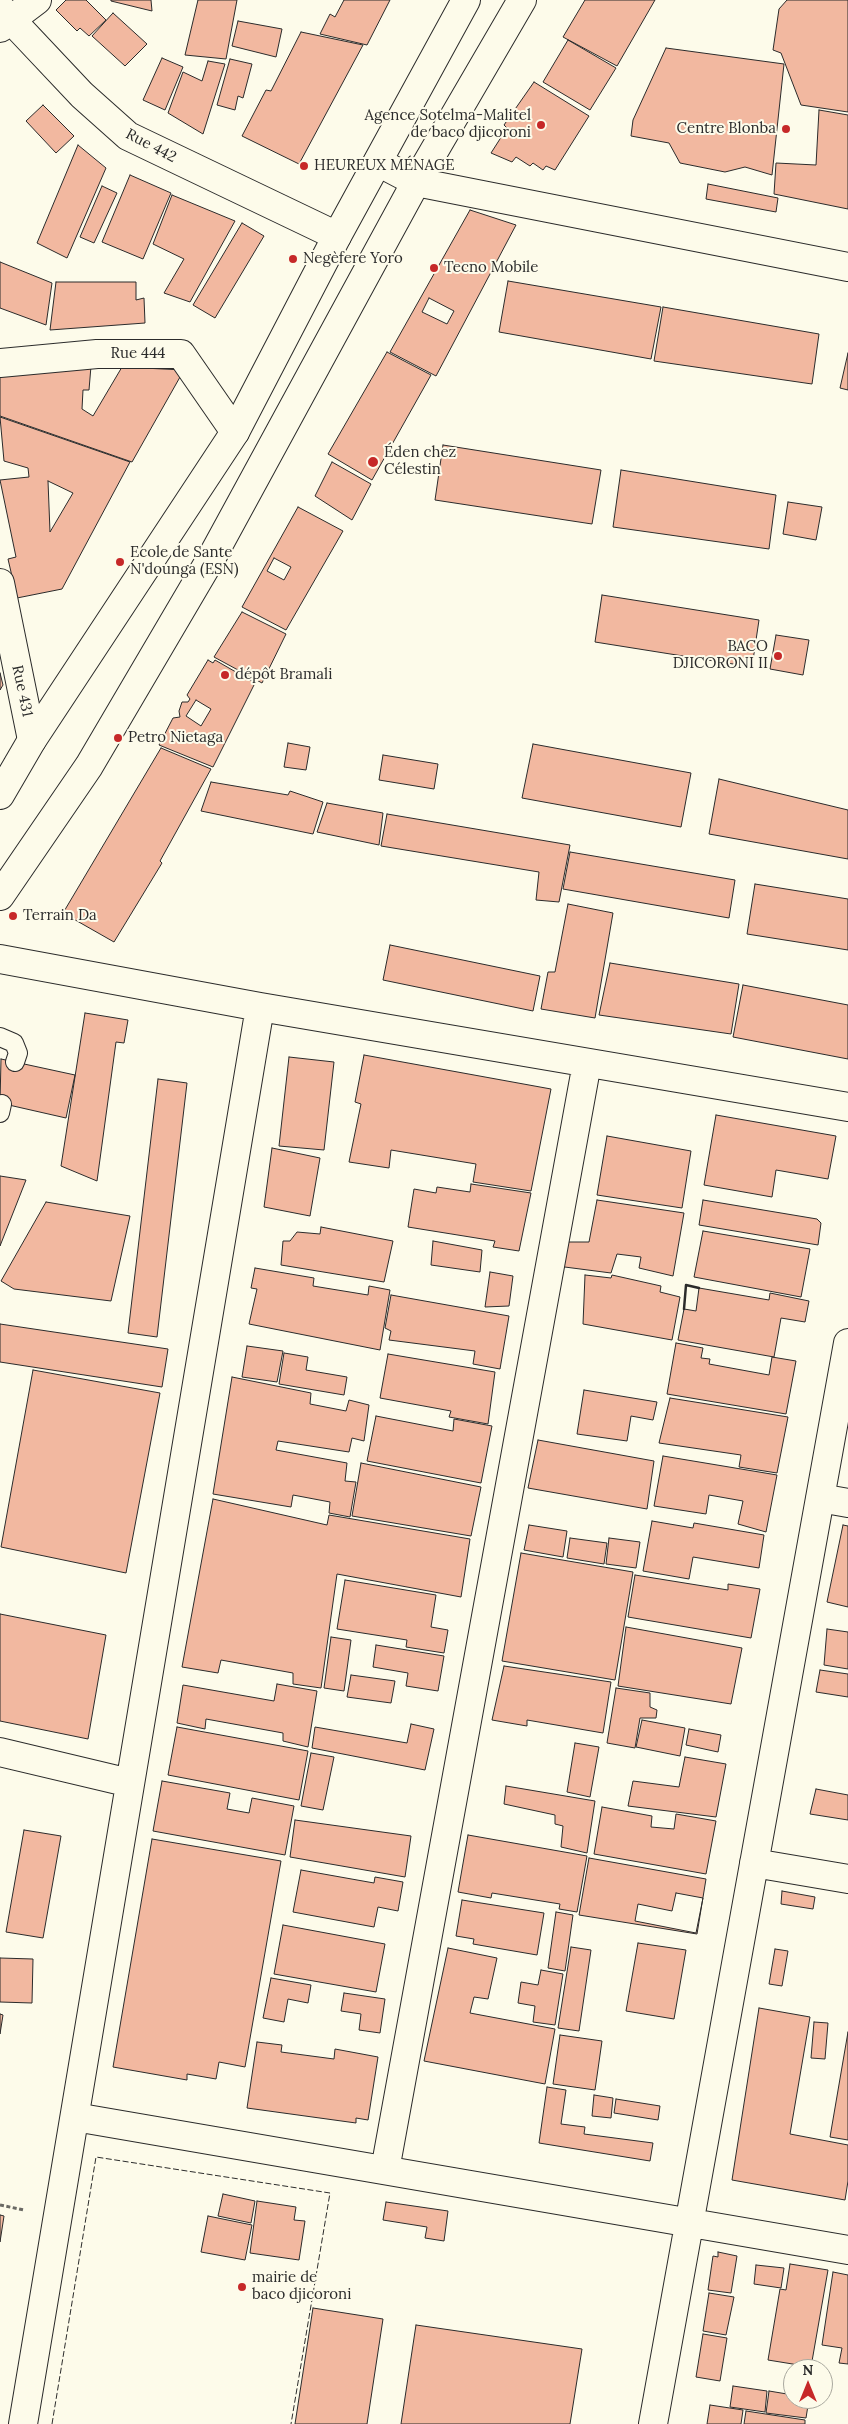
<!DOCTYPE html>
<meta charset="utf-8">
<style>
body{margin:0}
#map{position:relative;width:848px;height:2424px;overflow:hidden;background:#fdfbea;font-family:Lora,serif}
canvas{display:block}
.north{position:absolute;left:783px;top:2359px;width:50px;height:50px;box-sizing:border-box;background:#fdfbea;border:1px solid #a9a89e;border-radius:50%;rotate:0deg;font-size:14px;font-weight:700;line-height:20px;text-align:center;color:#2b2b2b}
.north::after{content:'';display:block;margin:auto;width:18px;height:22px;background:#c62828;clip-path:polygon(50% 0,100% 100%,50% 72%,0 100%)}
</style>
<div id="map">
<canvas width="848" height="2424"></canvas>
<div class="north">N</div>
</div>
<script>
const context = document.querySelector('canvas').getContext('2d');
context.lineJoin = 'round';
function fillPath(path, color) {
  context.fillStyle = color;
  context.fill(path, 'evenodd');
}
function poly(rows) {
  const path = new Path2D();
  for (const r of rows) {
    path.moveTo(r[0], r[1]);
    for (let i = 2; i < r.length; i += 2) path.lineTo(r[i], r[i + 1]);
  }
  return path;
}
function strokePath(path, color, width, dash) {
  context.strokeStyle = color;
  context.lineWidth = width;
  context.lineCap = dash ? 'butt' : 'round';
  context.setLineDash(dash || []);
  context.stroke(path);
}
function drawText(font, color, halo, rows, align = 'center') {
  context.font = font + ' Lora,serif';
  context.lineWidth = 4;
  context.setLineDash([]);
  context.textBaseline = 'middle';
  context.strokeStyle = halo;
  context.fillStyle = color;
  for (const [text, x, y, turn = 0] of rows) {
    context.save();
    context.translate(x, y);
    context.rotate((+turn || 0) * Math.PI / 180);
    context.textAlign = isNaN(turn) ? turn : align;
    if (halo) context.strokeText(text, 0, 0);
    context.fillText(text, 0, 0);
    context.restore();
  }
}
const building = poly([
 [66,0,86,0,106,20,89,36,80,28,77,31,56,10,66,0],
 [111,0,151,0,152,11,111,1,111,0],
 [198,0,237,0,226,59,185,55,198,0],
 [344,0,390,0,367,45,320,34,330,14,335,17,344,0],
 [585,0,655,0,617,66,563,37,585,0],
 [787,0,848,0,848,112,801,105,781,53,773,50,779,9,787,0],
 [113,13,147,44,125,66,92,36,113,13],
 [238,21,282,29,276,57,232,46,238,21],
 [301,32,363,45,299,164,242,136,266,90,271,91,301,32],
 [568,40,616,68,590,110,543,82,568,40],
 [666,48,784,64,772,175,745,167,725,172,680,163,669,143,631,136,633,120,666,48],
 [162,58,183,67,165,110,143,100,162,58],
 [230,59,252,64,243,98,238,96,235,110,217,105,230,59],
 [208,61,225,64,203,134,168,113,183,72,202,81,208,61],
 [534,82,589,116,555,170,546,166,543,170,533,163,530,166,516,157,512,162,491,153,507,128,504,125,534,82],
 [43,105,74,136,56,153,26,121,43,105],
 [819,110,848,115,848,209,774,194,776,163,816,165,819,110],
 [78,145,106,168,67,258,37,243,78,145],
 [130,175,171,193,143,259,102,242,130,175],
 [708,184,778,198,776,212,706,199,708,184],
 [102,186,117,193,94,243,80,237,102,186],
 [172,195,235,221,190,302,164,293,184,259,153,244,172,195],
 [470,210,516,225,436,376,390,352,470,210],
 [429,298,454,311,447,324,422,312,429,298],
 [242,223,264,236,215,318,193,305,242,223],
 [0,262,52,283,46,325,0,308,0,262],
 [508,281,661,307,651,359,499,332,508,281],
 [56,282,136,282,136,300,144,298,145,323,50,330,56,282],
 [663,307,819,334,812,384,654,361,663,307],
 [387,352,431,375,372,480,328,454,387,352],
 [848,353,848,390,840,388,848,353],
 [0,364,91,366,89,390,83,390,82,409,93,416,122,367,184,370,132,462,0,416,0,364],
 [0,417,130,462,62,589,17,598,8,559,16,557,0,480,29,477,28,468,4,461,0,417],
 [48,481,73,493,50,532,48,481],
 [443,445,601,470,592,524,435,500,443,445],
 [332,462,371,484,352,520,315,496,332,462],
 [621,470,776,495,769,549,613,527,621,470],
 [788,502,822,507,816,540,783,534,788,502],
 [298,507,343,531,286,630,242,607,298,507],
 [274,558,291,567,284,580,267,571,274,558],
 [602,595,759,620,752,667,595,642,602,595],
 [242,612,286,634,262,683,214,657,242,612],
 [776,635,809,640,803,675,770,669,776,635],
 [208,660,213,663,215,660,255,683,213,767,159,745,173,718,180,717,179,711,182,702,188,702,190,699,187,695,208,660],
 [196,700,211,709,201,726,186,716,196,700],
 [0,673,3,685,0,690,0,673],
 [288,743,310,747,306,770,284,767,288,743],
 [533,744,691,773,681,827,522,798,533,744],
 [161,748,211,769,160,861,162,863,114,942,63,913,161,748],
 [383,755,438,764,434,789,379,780,383,755],
 [719,779,848,810,848,859,709,834,719,779],
 [211,782,288,795,290,791,323,802,313,834,201,811,211,782],
 [327,803,383,813,379,845,317,832,327,803],
 [387,814,570,845,559,902,536,900,539,872,381,846,387,814],
 [570,852,735,880,729,918,563,889,570,852],
 [755,884,848,899,848,950,747,934,755,884],
 [568,904,613,913,595,1018,541,1009,548,972,555,972,568,904],
 [390,945,540,976,533,1011,383,980,390,945],
 [610,963,739,984,731,1034,599,1015,610,963],
 [743,985,848,1005,848,1059,733,1037,743,985],
 [85,1013,128,1020,124,1043,116,1042,97,1181,61,1166,85,1013],
 [364,1055,551,1089,531,1191,473,1182,476,1164,391,1150,389,1168,349,1162,361,1104,355,1102,364,1055],
 [289,1057,334,1062,324,1150,279,1146,289,1057],
 [1,1059,75,1075,66,1118,0,1103,1,1059],
 [158,1079,187,1083,157,1337,128,1333,158,1079],
 [716,1115,836,1136,828,1179,776,1170,772,1197,704,1185,716,1115],
 [607,1136,691,1151,682,1208,597,1195,607,1136],
 [272,1148,320,1158,310,1216,264,1207,272,1148],
 [0,1176,26,1180,0,1246,0,1176],
 [471,1184,531,1193,519,1251,493,1247,495,1241,408,1227,414,1189,436,1193,437,1187,470,1192,471,1184],
 [597,1200,684,1213,673,1276,639,1268,641,1257,617,1254,611,1273,557,1266,560,1242,589,1242,597,1200],
 [703,1200,817,1219,821,1223,818,1245,699,1225,703,1200],
 [46,1202,130,1216,111,1301,14,1289,1,1281,46,1202],
 [321,1227,393,1241,384,1282,281,1265,283,1241,290,1241,297,1232,320,1234,321,1227],
 [703,1231,810,1249,801,1297,694,1277,703,1231],
 [433,1241,482,1250,480,1272,431,1265,433,1241],
 [255,1268,314,1278,313,1286,368,1295,369,1286,390,1290,380,1350,249,1324,257,1289,251,1288,255,1268],
 [490,1272,513,1276,509,1306,485,1307,490,1272],
 [585,1275,611,1278,612,1275,661,1286,660,1292,680,1297,672,1340,583,1324,585,1275],
 [699,1288,769,1300,770,1293,809,1301,805,1322,781,1318,774,1357,678,1340,684,1309,696,1311,699,1288],
 [391,1295,509,1316,500,1369,473,1364,475,1351,389,1340,391,1331,385,1328,391,1295],
 [0,1324,168,1349,162,1387,0,1362,0,1324],
 [676,1343,703,1348,701,1358,710,1359,709,1364,769,1375,772,1357,796,1361,786,1414,667,1394,676,1343],
 [247,1346,283,1351,277,1382,242,1377,247,1346],
 [284,1353,308,1357,306,1370,347,1377,344,1395,279,1384,284,1353],
 [388,1354,495,1372,488,1424,449,1417,451,1411,380,1398,388,1354],
 [33,1370,160,1393,126,1573,1,1547,33,1370],
 [232,1377,311,1393,310,1404,346,1411,349,1400,369,1405,364,1441,352,1438,349,1452,278,1441,276,1450,347,1463,345,1481,356,1482,350,1517,329,1513,330,1502,293,1495,291,1507,213,1494,232,1377],
 [584,1390,657,1402,653,1420,631,1416,627,1441,577,1434,584,1390],
 [670,1398,788,1417,777,1473,739,1467,741,1455,659,1443,670,1398],
 [376,1416,453,1431,454,1419,492,1426,481,1483,367,1461,376,1416],
 [538,1440,654,1461,647,1509,528,1488,538,1440],
 [663,1456,777,1475,766,1532,738,1524,743,1501,709,1495,706,1514,654,1506,663,1456],
 [361,1463,481,1487,471,1536,352,1516,361,1463],
 [213,1499,327,1525,329,1515,470,1539,461,1597,337,1574,321,1688,293,1684,293,1673,221,1660,218,1673,182,1667,213,1499],
 [652,1521,693,1528,694,1523,764,1535,759,1568,693,1557,689,1579,643,1571,652,1521],
 [529,1525,567,1531,563,1557,524,1550,529,1525],
 [843,1525,848,1526,848,1607,827,1602,843,1525],
 [570,1538,607,1543,604,1564,567,1558,570,1538],
 [609,1538,640,1542,636,1568,606,1564,609,1538],
 [521,1553,633,1572,615,1680,502,1661,521,1553],
 [635,1575,728,1590,728,1584,760,1589,751,1638,628,1617,635,1575],
 [345,1580,436,1595,431,1627,448,1630,444,1653,406,1647,407,1640,337,1629,345,1580],
 [0,1614,106,1635,88,1739,0,1721,0,1614],
 [626,1627,742,1648,731,1704,618,1686,626,1627],
 [827,1629,848,1632,848,1669,824,1665,827,1629],
 [331,1637,351,1640,344,1691,324,1688,331,1637],
 [376,1645,444,1656,438,1691,406,1686,408,1673,373,1667,376,1645],
 [504,1666,611,1682,603,1733,527,1720,527,1726,492,1720,504,1666],
 [820,1670,848,1674,848,1697,816,1692,820,1670],
 [351,1675,395,1681,391,1703,347,1697,351,1675],
 [277,1684,317,1691,308,1747,283,1741,283,1733,206,1719,205,1729,177,1723,183,1685,274,1701,277,1684],
 [616,1688,650,1693,650,1707,657,1710,656,1718,640,1718,635,1748,607,1743,616,1688],
 [642,1720,685,1728,680,1756,636,1747,642,1720],
 [411,1724,434,1729,425,1770,312,1748,315,1727,407,1743,411,1724],
 [177,1727,308,1751,299,1800,168,1775,177,1727],
 [689,1729,721,1735,718,1752,686,1745,689,1729],
 [575,1743,599,1747,590,1797,567,1792,575,1743],
 [311,1753,334,1757,323,1810,301,1806,311,1753],
 [685,1757,726,1764,716,1817,628,1806,633,1781,679,1787,685,1757],
 [162,1781,230,1793,227,1809,249,1813,252,1798,294,1806,285,1855,153,1831,162,1781],
 [506,1786,595,1801,587,1853,561,1847,563,1826,555,1824,555,1815,504,1804,506,1786],
 [816,1789,848,1795,848,1820,810,1814,816,1789],
 [602,1807,652,1816,651,1827,674,1829,676,1814,716,1821,706,1874,594,1854,602,1807],
 [295,1820,411,1836,405,1877,290,1857,295,1820],
 [24,1830,61,1836,43,1938,6,1932,24,1830],
 [468,1835,587,1856,577,1912,559,1909,560,1904,492,1893,491,1898,458,1892,468,1835],
 [152,1839,281,1861,245,2067,219,2062,216,2079,187,2074,187,2080,113,2067,152,1839],
 [589,1858,706,1879,697,1934,579,1915,589,1858],
 [676,1893,703,1898,696,1933,635,1921,638,1904,672,1911,676,1893],
 [301,1870,374,1883,375,1877,403,1882,398,1911,378,1907,374,1927,293,1912,301,1870],
 [782,1891,815,1897,813,1909,781,1904,782,1891],
 [462,1900,544,1913,537,1955,473,1944,474,1939,456,1936,462,1900],
 [556,1912,573,1915,565,1971,548,1968,556,1912],
 [283,1925,385,1944,376,1992,274,1974,283,1925],
 [638,1943,686,1950,674,2019,626,2011,638,1943],
 [571,1947,591,1950,579,2031,558,2028,571,1947],
 [448,1948,497,1958,488,1999,474,1997,470,2013,555,2029,545,2084,424,2061,448,1948],
 [775,1949,788,1951,782,1986,769,1984,775,1949],
 [0,1958,33,1959,32,2003,0,2002,0,1958],
 [541,1970,563,1974,555,2025,533,2022,535,2006,518,2003,521,1982,538,1985,541,1970],
 [271,1978,311,1985,308,2003,288,1999,284,2022,263,2018,271,1978],
 [344,1993,385,1999,380,2033,359,2030,361,2014,341,2011,344,1993],
 [759,2008,810,2017,790,2134,848,2145,848,2181,845,2200,732,2180,759,2008],
 [0,2014,3,2015,0,2034,0,2014],
 [814,2022,828,2023,825,2059,811,2058,814,2022],
 [848,2032,848,2140,830,2137,848,2032],
 [560,2035,602,2041,595,2090,553,2084,560,2035],
 [257,2042,282,2045,281,2052,334,2059,335,2049,378,2057,368,2120,356,2118,356,2123,247,2108,257,2042],
 [547,2087,566,2090,561,2124,585,2127,584,2134,653,2143,650,2161,539,2143,547,2087],
 [594,2095,613,2098,611,2118,592,2116,594,2095],
 [616,2099,660,2106,658,2120,614,2113,616,2099],
 [223,2194,255,2201,251,2223,218,2216,223,2194],
 [257,2201,296,2207,294,2220,305,2221,299,2260,250,2253,257,2201],
 [386,2202,448,2211,444,2241,425,2238,427,2227,383,2220,386,2202],
 [0,2215,4,2216,0,2242,0,2215],
 [208,2216,252,2225,245,2260,201,2252,208,2216],
 [718,2252,737,2256,731,2293,708,2290,713,2256,718,2257,718,2252],
 [790,2264,828,2270,811,2367,768,2360,780,2289,786,2290,790,2264],
 [756,2265,784,2268,781,2288,754,2284,756,2265],
 [833,2272,848,2275,848,2364,839,2363,842,2348,822,2345,833,2272],
 [709,2293,734,2297,726,2335,703,2331,709,2293],
 [313,2308,383,2319,367,2424,295,2424,313,2308],
 [416,2325,582,2349,570,2424,401,2424,416,2325],
 [703,2334,727,2338,720,2381,696,2377,703,2334],
 [733,2386,767,2391,765,2412,730,2407,733,2386],
 [769,2391,793,2395,793,2399,809,2399,806,2418,766,2413,769,2391],
 [710,2405,743,2410,741,2424,707,2424,710,2405],
 [746,2411,805,2420,805,2424,744,2424,746,2411]
]);
fillPath(building, '#f2b8a0');
strokePath(building, '#2b2b2b', 1);
const service = poly([
 [0,1037,14,1043,18,1053,15,1062],
 [0,1113,2,1104]
]);
const minor = poly([
 [0,8,82,95,128,136,337,236],
 [0,28,37,0],
 [378,162,416,182,848,267],
 [0,363,97,354,181,354,235,432],
 [0,583,32,740],
 [0,959,260,1007,848,1107],
 [820,1498,848,1503],
 [0,1752,130,1783],
 [754,1863,848,1879],
 [75,2117,848,2250],
 [385,2170,587,1063],
 [23,2424,260,1007],
 [653,2424,848,1343]
]);
const primary = poly([
 [0,795,32,740,235,432,337,236,466,0],
 [0,896,89,766,213,555,416,182,522,0]
]);
strokePath(service, '#2b2b2b', 20);
strokePath(minor, '#2b2b2b', 30);
strokePath(primary, '#2b2b2b', 30);
strokePath(poly([
 [0,2205,24,2210]
]), '#6a6964', 3, [4, 2.5]);
strokePath(service, '#fdfbea', 18);
strokePath(minor, '#fdfbea', 28);
strokePath(primary, '#fdfbea', 28);
strokePath(poly([
 [52,2424,96,2157,330,2193,291,2424]
]), '#2b2b2b', 1, [6, 2.5]);
strokePath(poly([
 [684,1309,686,1285,699,1288]
]), '#2b2b2b', 2.5);
for (const [x, y, r, color] of [
 [541,125,5,"#c62828"],
 [786,129,5,"#c62828"],
 [304,166,5,"#c62828"],
 [293,259,5,"#c62828"],
 [434,268,5,"#c62828"],
 [373,462,6,"#c62828"],
 [120,562,5,"#c62828"],
 [778,656,5,"#c62828"],
 [225,675,5,"#c62828"],
 [118,738,5,"#c62828"],
 [13,916,5,"#c62828"],
 [242,2287,5,"#c62828"]
]) {
  const dot = new Path2D();
  dot.arc(x, y, r, 0, 2 * Math.PI);
  context.fillStyle = color;
  context.fill(dot);
  strokePath(dot, '#fdfbea', 2);
}
drawText('15px', '#2b2b2b', '#fdfbea', [
 ["Agence Sotelma-Malitel",531,116,"right"],
 ["de baco djicoroni",531,133,"right"],
 ["Centre Blonba",776,129,"right"],
 ["HEUREUX MÉNAGE",314,166],
 ["Negèfere Yoro",303,259],
 ["Tecno Mobile",444,268],
 ["Éden chez",384,453],
 ["Célestin",384,470],
 ["Ecole de Sante",130,553],
 ["N'dounga (ESN)",130,570],
 ["BACO",768,647,"right"],
 ["DJICORONI II",768,664,"right"],
 ["dépôt Bramali",235,675],
 ["Petro Nietaga",128,738],
 ["Terrain Da",23,916],
 ["mairie de",252,2278],
 ["baco djicoroni",252,2295]
], 'left');
drawText('15px', '#2b2b2b', '#fdfbea', [
 ["Rue 442",151,146,28],
 ["Rue 444",138,354],
 ["Rue 431",22,691,78]
]);
</script>
